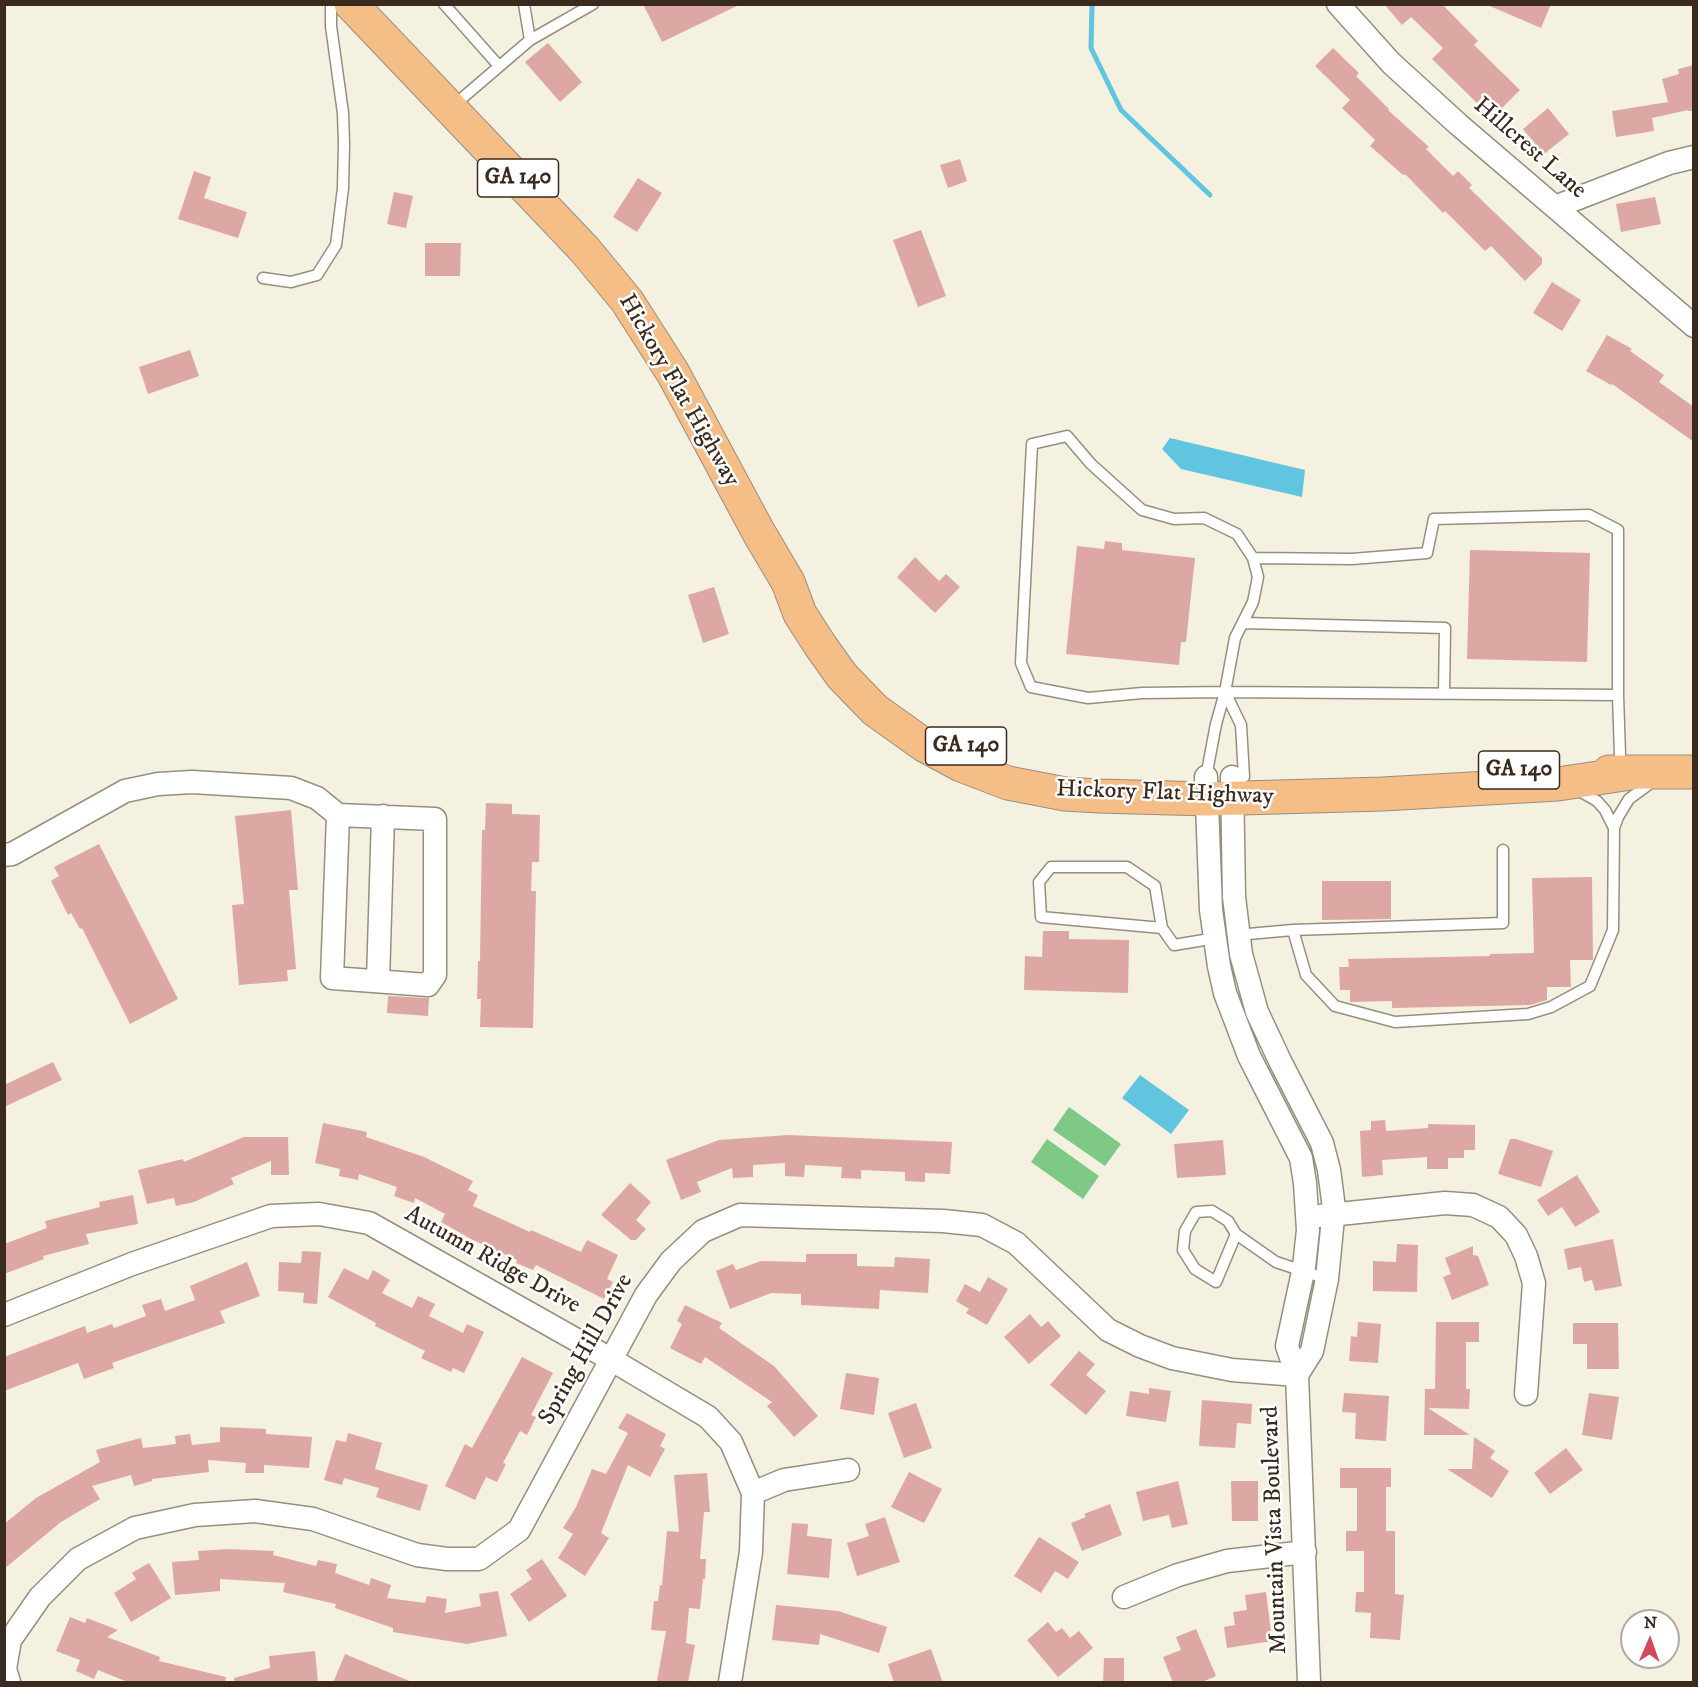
<!DOCTYPE html>
<style>
body{margin:0}
#map{position:relative;width:1698px;height:1687px;overflow:hidden;background:#f4f1e0;font-family:"IM FELL DW Pica",serif}
canvas{display:block}
.frame{position:absolute;inset:0;border:6px solid #3b2a1e;pointer-events:none}
.north{position:absolute;left:1620px;top:1609px;width:60px;height:60px;box-sizing:border-box;background:#fff;border:2px solid #b1aaa5;border-radius:50%;rotate:2deg;font-size:16px;font-weight:700;line-height:24px;text-align:center;color:#3b2a1e}
.north::after{content:'';display:block;margin:auto;width:21px;height:27px;background:#d1495b;clip-path:polygon(50% 0,100% 100%,50% 72%,0 100%)}
</style>
<div id="map">
<canvas width="1698" height="1687"></canvas>
<div class="frame"></div>
<div class="north">N</div>
</div>
<script>
const context = document.querySelector('canvas').getContext('2d');
context.lineJoin = 'round';
function fillPath(path, color) {
  context.fillStyle = color;
  context.fill(path, 'evenodd');
}
function poly(rows) {
  const path = new Path2D();
  for (const r of rows) {
    path.moveTo(r[0], r[1]);
    for (let i = 2; i < r.length; i += 2) path.lineTo(r[i], r[i + 1]);
  }
  return path;
}
function strokePath(path, color, width, dash) {
  context.strokeStyle = color;
  context.lineWidth = width;
  context.lineCap = dash ? 'butt' : 'round';
  context.setLineDash(dash || []);
  context.stroke(path);
}
function drawText(font, color, halo, rows, align = 'center') {
  context.font = font + ' "IM FELL DW Pica",serif';
  context.lineWidth = 5;
  context.setLineDash([]);
  context.textBaseline = 'middle';
  context.strokeStyle = halo;
  context.fillStyle = color;
  for (const [text, x, y, turn = 0] of rows) {
    context.save();
    context.translate(x, y);
    context.rotate((+turn || 0) * Math.PI / 180);
    context.textAlign = isNaN(turn) ? turn : align;
    if (halo) context.strokeText(text, 0, 0);
    context.fillText(text, 0, 0);
    context.restore();
  }
}
fillPath(poly([
 [1069,1107,1121,1144,1105,1166,1053,1130],
 [1047,1139,1099,1176,1083,1199,1031,1162]
]), '#7fc986');
fillPath(poly([
 [1170,438,1305,470,1302,497,1181,469,1162,449],
 [1140,1075,1189,1110,1171,1134,1122,1098]
]), '#62c5e0');
strokePath(poly([
 [1092,4,1091,48,1121,110,1210,195]
]), '#62c5e0', 5);
fillPath(poly([
 [643,4,741,4,662,42],
 [1384,4,1442,4,1478,41,1474,45,1520,90,1500,110,1484,94,1477,103,1432,59,1443,48,1411,17,1402,25],
 [1485,4,1551,4,1541,28],
 [548,43,582,82,560,102,525,62],
 [1333,48,1359,73,1356,76,1389,109,1388,110,1429,147,1426,149,1453,176,1458,171,1472,185,1469,188,1542,258,1542,264,1525,281,1491,246,1485,251,1445,211,1443,213,1405,174,1403,175,1370,146,1375,140,1342,108,1350,100,1315,66],
 [1694,65,1694,111,1688,111,1688,110,1652,118,1654,131,1616,137,1612,111,1668,102,1662,79,1679,74,1678,69],
 [1548,108,1569,134,1544,154,1523,129],
 [960,159,967,181,948,188,940,165],
 [194,171,211,177,204,198,247,212,238,238,178,219],
 [638,178,662,193,637,232,613,217],
 [394,192,413,196,406,228,387,224],
 [1655,197,1661,224,1621,232,1616,204],
 [921,230,946,296,918,307,893,240],
 [425,243,461,243,460,276,425,276],
 [1552,282,1581,300,1562,331,1533,313],
 [1607,335,1632,349,1630,351,1664,375,1659,382,1694,407,1694,442,1612,384,1611,385,1586,371],
 [190,350,199,376,148,394,139,367],
 [1105,541,1122,543,1122,550,1195,558,1186,642,1181,642,1179,665,1066,654,1077,546,1104,549],
 [1470,550,1590,553,1587,662,1467,659],
 [915,557,939,581,946,574,960,587,935,613,897,577],
 [714,587,729,634,703,643,688,595],
 [486,803,512,804,512,814,540,815,539,862,532,862,531,891,536,891,533,1028,480,1027,481,999,477,999,478,961,480,961,482,830,485,830],
 [291,810,298,890,289,890,296,969,287,970,288,981,239,985,232,905,244,904,235,816],
 [99,844,178,999,130,1024,82,928,80,929,71,913,68,915,51,881,59,876,54,867],
 [1592,877,1593,958,1593,960,1570,960,1571,987,1547,987,1547,1000,1530,1005,1392,1008,1392,1001,1350,1002,1350,990,1340,990,1339,967,1349,967,1348,959,1490,956,1490,954,1534,953,1532,878],
 [1322,881,1391,881,1391,919,1322,920],
 [1043,931,1069,931,1069,939,1129,940,1128,993,1024,990,1025,956,1042,957],
 [388,996,429,998,428,1016,387,1013],
 [53,1062,62,1080,4,1107,4,1085],
 [1385,1120,1386,1131,1428,1128,1428,1124,1475,1125,1475,1150,1464,1150,1464,1158,1448,1158,1448,1169,1427,1169,1427,1157,1382,1160,1383,1175,1362,1177,1360,1131,1371,1130,1371,1121],
 [323,1123,367,1132,366,1137,424,1157,473,1181,468,1190,478,1195,473,1206,530,1232,531,1230,581,1252,587,1240,618,1255,607,1279,613,1282,604,1299,536,1265,533,1270,516,1263,517,1260,471,1239,441,1222,445,1214,415,1198,414,1203,394,1196,397,1187,359,1174,358,1180,339,1176,340,1169,315,1163],
 [788,1135,952,1142,950,1174,925,1173,925,1182,905,1181,905,1172,861,1170,861,1179,841,1178,842,1167,805,1165,804,1177,785,1176,785,1163,753,1165,753,1177,733,1178,732,1168,697,1182,701,1192,681,1200,666,1160,719,1140],
 [244,1137,288,1137,289,1175,271,1175,271,1161,231,1178,234,1184,194,1202,176,1206,174,1198,147,1204,138,1170,183,1159,184,1162],
 [1510,1139,1516,1139,1553,1151,1541,1187,1498,1174],
 [1223,1140,1226,1175,1177,1178,1174,1144],
 [1577,1175,1600,1212,1575,1227,1562,1207,1548,1216,1537,1200],
 [630,1183,651,1202,636,1220,646,1229,636,1240,631,1240,601,1215],
 [133,1195,138,1224,86,1234,89,1244,43,1256,44,1259,4,1274,4,1244,47,1228,45,1221,100,1207,99,1202],
 [1613,1239,1622,1286,1595,1291,1592,1280,1584,1282,1581,1267,1568,1270,1564,1249],
 [1397,1244,1418,1245,1417,1292,1373,1291,1373,1261,1396,1262],
 [1473,1246,1473,1255,1478,1256,1489,1285,1452,1300,1443,1277,1451,1274,1445,1258],
 [302,1251,321,1252,317,1304,303,1303,304,1293,278,1291,279,1262,301,1263],
 [806,1254,857,1254,857,1266,894,1267,895,1257,930,1259,928,1293,880,1290,879,1309,801,1305,801,1294,771,1293,730,1309,716,1271,733,1264,736,1270,761,1261,806,1262],
 [247,1262,260,1296,220,1311,225,1323,112,1363,114,1368,84,1379,78,1363,4,1391,4,1357,85,1326,87,1333,112,1324,114,1328,146,1316,142,1305,161,1299,165,1311,195,1300,190,1286],
 [344,1268,368,1280,373,1270,390,1280,382,1293,412,1308,418,1296,435,1304,429,1316,463,1333,467,1324,484,1332,464,1373,453,1368,451,1372,421,1358,425,1351,375,1326,376,1323,328,1297],
 [988,1277,1008,1289,987,1325,966,1313,969,1309,956,1301,965,1284,980,1292],
 [685,1305,722,1323,719,1328,774,1366,818,1416,794,1437,767,1406,772,1402,705,1357,701,1364,670,1348,682,1324,677,1321],
 [1030,1314,1041,1327,1048,1321,1061,1336,1029,1364,1004,1337],
 [1358,1322,1381,1324,1378,1363,1349,1361,1351,1336,1357,1337],
 [1436,1322,1479,1322,1479,1342,1466,1342,1466,1389,1470,1389,1469,1409,1428,1408,1470,1435,1424,1435,1425,1389,1435,1389],
 [1573,1323,1618,1323,1619,1369,1587,1369,1587,1344,1573,1344],
 [1079,1351,1095,1364,1086,1375,1106,1391,1086,1415,1050,1385],
 [522,1357,553,1373,531,1415,536,1417,527,1435,520,1431,503,1463,506,1464,497,1482,486,1477,475,1500,445,1486,465,1444,472,1448],
 [846,1373,879,1378,874,1415,840,1409],
 [1149,1388,1171,1391,1166,1422,1126,1416,1130,1391,1149,1394],
 [1344,1393,1389,1396,1386,1441,1355,1439,1356,1413,1342,1412],
 [1589,1393,1619,1397,1612,1440,1582,1435],
 [1202,1400,1252,1404,1251,1424,1237,1423,1235,1448,1199,1446],
 [916,1403,932,1448,904,1458,888,1413],
 [627,1413,666,1434,660,1446,665,1449,650,1477,628,1465,601,1533,609,1538,585,1576,558,1558,573,1534,563,1528,576,1507,592,1469,606,1474,628,1433,618,1428],
 [220,1427,266,1429,266,1434,312,1437,309,1468,264,1465,264,1473,245,1473,246,1463,208,1460,209,1472,152,1479,152,1481,134,1486,131,1475,92,1486,100,1499,61,1522,4,1569,4,1524,36,1498,100,1462,96,1450,141,1438,143,1448,176,1444,175,1436,190,1434,192,1445,220,1442],
 [348,1433,382,1443,375,1469,428,1485,420,1511,376,1497,379,1488,344,1478,342,1485,324,1480,336,1440,346,1442],
 [1474,1437,1495,1451,1490,1458,1509,1471,1492,1498,1447,1469,1472,1469],
 [1566,1448,1583,1470,1550,1494,1534,1473],
 [1340,1468,1391,1468,1391,1487,1386,1487,1386,1531,1395,1531,1395,1594,1404,1595,1400,1640,1370,1638,1371,1613,1355,1612,1356,1592,1364,1592,1364,1551,1346,1551,1346,1531,1357,1531,1357,1488,1340,1488],
 [909,1472,942,1489,924,1523,891,1507],
 [707,1473,710,1512,704,1512,700,1559,706,1559,705,1579,703,1579,700,1609,689,1608,686,1643,695,1645,688,1683,657,1681,666,1631,651,1630,654,1601,658,1601,660,1585,662,1585,667,1531,679,1532,674,1475],
 [1178,1481,1188,1524,1172,1528,1169,1515,1143,1521,1136,1492],
 [1231,1481,1258,1481,1258,1521,1232,1521],
 [1110,1504,1122,1535,1082,1551,1071,1523,1086,1517,1084,1514],
 [885,1517,900,1562,857,1576,847,1543,869,1536,865,1524],
 [792,1523,808,1524,807,1536,832,1539,829,1578,787,1574],
 [1039,1537,1079,1562,1068,1579,1055,1571,1041,1593,1014,1576],
 [227,1549,274,1551,273,1555,316,1566,318,1560,337,1564,335,1573,369,1585,371,1578,391,1585,387,1598,425,1603,427,1596,447,1599,445,1613,481,1606,479,1594,498,1591,507,1636,467,1644,393,1632,393,1628,335,1608,336,1604,283,1592,285,1583,220,1579,220,1591,175,1595,172,1562,199,1560,198,1551],
 [542,1559,567,1596,529,1622,510,1594,532,1579,526,1570],
 [149,1563,171,1598,131,1622,114,1593,136,1579,132,1573],
 [1266,1592,1272,1641,1227,1648,1224,1627,1235,1625,1233,1612,1247,1610,1245,1595],
 [776,1605,838,1611,887,1627,879,1653,820,1634,819,1645,772,1640],
 [70,1617,85,1623,87,1618,118,1630,107,1637,160,1657,159,1661,226,1677,225,1683,130,1683,98,1670,94,1679,76,1671,80,1660,56,1651],
 [1048,1622,1056,1632,1062,1628,1070,1638,1079,1631,1093,1648,1058,1677,1027,1640],
 [1196,1629,1216,1676,1200,1683,1173,1683,1163,1657,1181,1650,1176,1637],
 [931,1649,943,1683,894,1683,888,1664],
 [315,1651,318,1683,234,1683,234,1678,270,1668,269,1656],
 [345,1654,412,1682,412,1683,333,1683],
 [1104,1658,1124,1658,1124,1683,1103,1683]
]), '#dda8a3');
const lane = poly([
 [444,4,499,66],
 [530,40,593,4],
 [453,106,530,40,524,4],
 [263,278,291,282,317,275,336,245,343,188,344,144,343,113,331,26,331,4],
 [1253,558,1352,559,1427,553,1434,519,1589,515,1618,530,1618,695],
 [1243,623,1445,628,1444,694],
 [1225,692,1235,638,1253,602,1258,577,1253,558,1237,534,1204,518,1174,519,1142,510,1091,464,1067,436,1032,444,1021,663,1031,687,1088,698,1142,693,1225,692,1618,695,1620,755,1622,768],
 [1206,777,1216,724,1225,692,1241,725,1244,777],
 [1578,790,1597,801,1605,810,1614,828],
 [1162,928,1041,917,1039,882,1051,867,1127,867,1155,886,1162,928,1174,945,1216,938],
 [1293,930,1503,923,1503,850],
 [1237,935,1293,930,1306,975,1335,1006,1395,1022,1528,1014,1551,1007,1590,986,1613,930,1614,828,1618,817,1629,799,1652,782],
 [1236,1234,1216,1282,1195,1269,1183,1250,1185,1231,1196,1212,1212,1211,1228,1221,1236,1234,1276,1262,1327,1279]
]);
const street = poly([
 [1338,4,1391,63,1459,125,1694,326],
 [1555,207,1669,163,1694,157],
 [1206,777,1211,910,1219,966,1225,993,1249,1056,1301,1158,1305,1183,1308,1230,1304,1267,1287,1346,1297,1375,1309,1682],
 [1232,777,1234,897,1241,954,1257,1012,1280,1061,1322,1143,1329,1170,1334,1208,1327,1279,1312,1351,1297,1375],
 [338,815,435,819,435,975,428,985,332,978,338,815],
 [4,855,12,854,125,791,158,784,192,782,291,788,317,798,338,815],
 [378,981,383,816],
 [1320,1216,1445,1203,1473,1205,1499,1217,1516,1235,1526,1256,1534,1283,1526,1394],
 [4,1315,132,1264,271,1216,319,1214,369,1223,612,1360,708,1417,731,1442,753,1493,751,1552,730,1682],
 [753,1493,784,1480,848,1470],
 [1124,1597,1178,1575,1227,1561,1305,1552],
 [9,1682,5,1669,10,1640,40,1597,78,1559,135,1528,195,1515,255,1511,313,1519,417,1555,447,1559,479,1559,519,1530,646,1295,671,1261,703,1231,740,1215,943,1221,982,1225,1016,1243,1108,1330,1140,1346,1172,1358,1232,1370,1297,1375]
]);
const primary = poly([
 [351,4,585,250,627,301,673,373,759,533,788,582,800,614,820,645,842,676,875,710,924,745,961,765,1008,783,1065,794,1099,796,1207,799,1383,794,1558,784,1631,773],
 [1609,772,1694,772]
]);
strokePath(lane, '#988e7f', 13);
strokePath(street, '#988e7f', 25);
strokePath(primary, '#988e7f', 35);
strokePath(lane, '#fff', 10);
strokePath(street, '#fff', 22);
strokePath(primary, '#f6be87', 33);
for (const [x, y, w] of [
 [518,178,81],
 [966,746,81],
 [1519,770,81]
]) {
  const box = new Path2D();
  box.roundRect(x - w / 2, y - 19, w, 38, 4.5);
  context.fillStyle = '#fff';
  context.fill(box);
  strokePath(box, '#3b2a1e', 1.5);
}
drawText('bold 22px', '#3b2a1e', null, [
 ["GA 140",518,178],
 ["GA 140",966,746],
 ["GA 140",1519,770]
]);
drawText('24px', '#3b2a1e', '#fff', [
 ["Hillcrest Lane",1529,149,41],
 ["Hickory Flat Highway",678,391,60],
 ["Hickory Flat Highway",1165,794,2],
 ["Autumn Ridge Drive",492,1261,29],
 ["Spring Hill Drive",587,1350,-61],
 ["Mountain Vista Boulevard",1276,1530,-92]
]);
</script>
